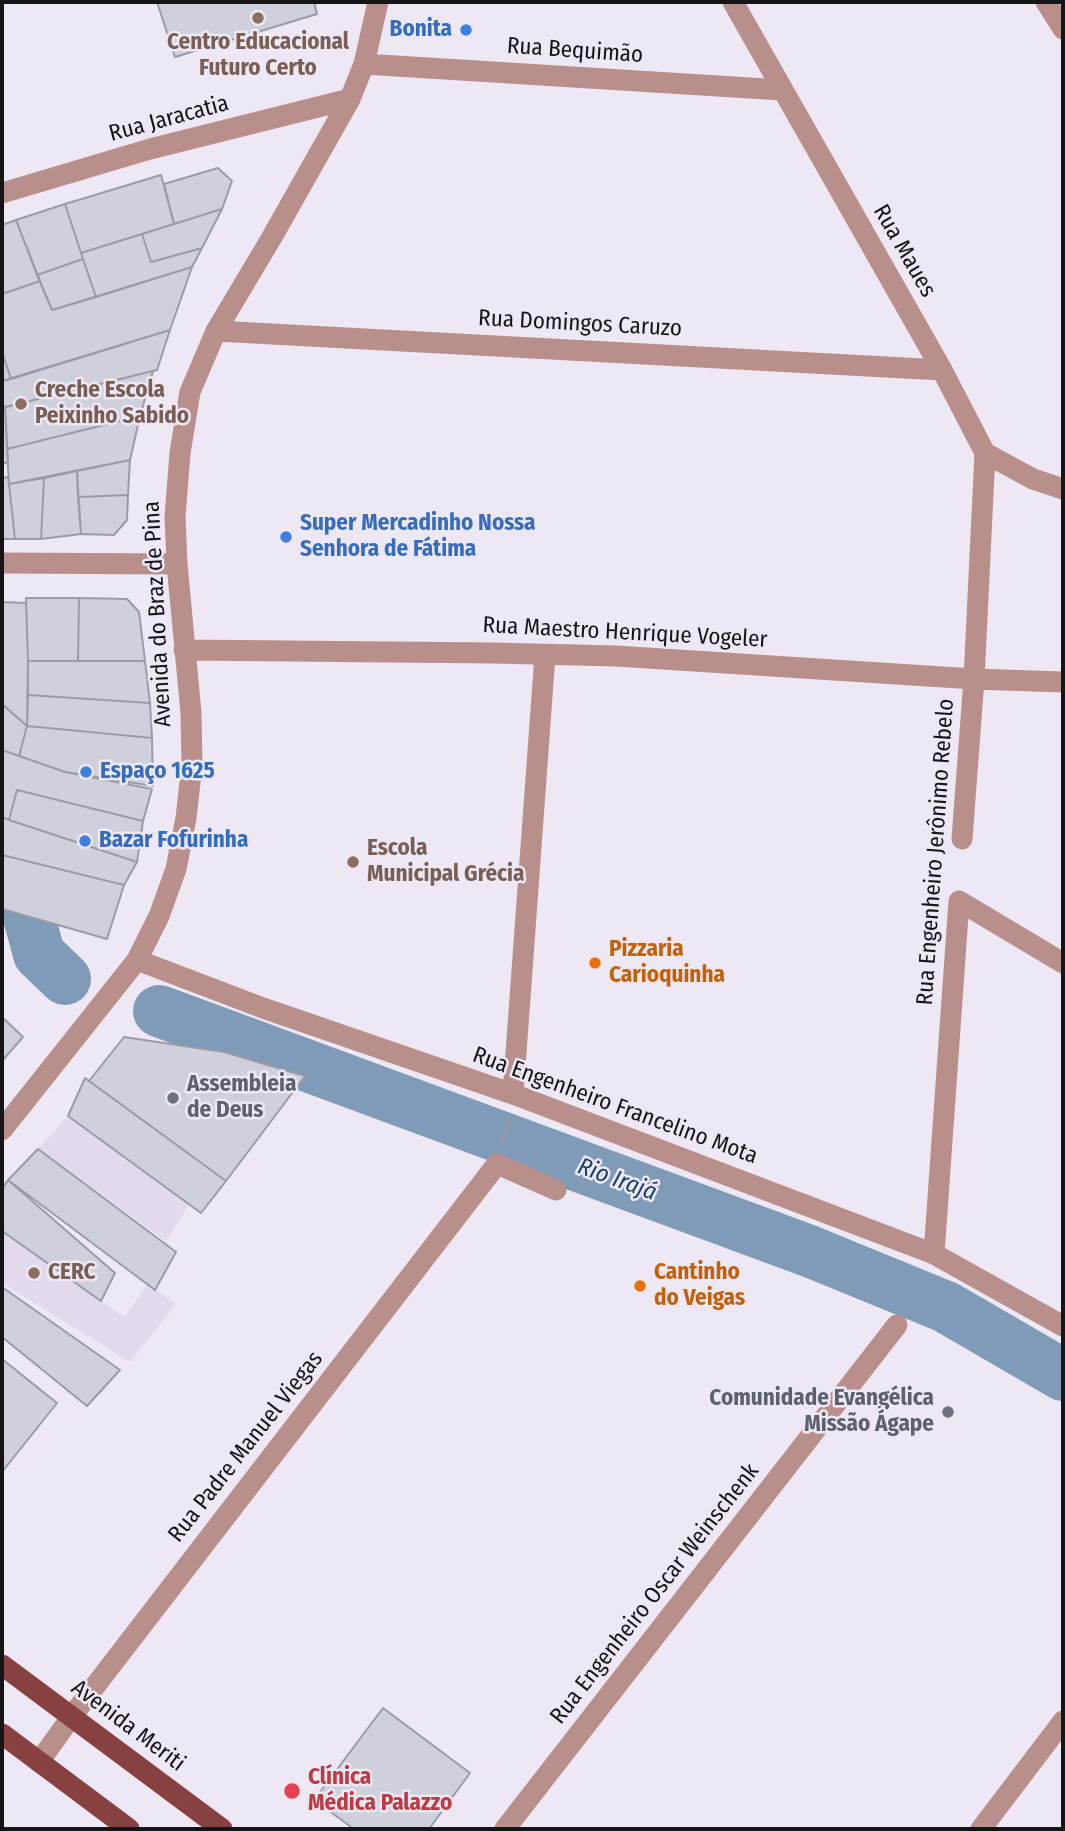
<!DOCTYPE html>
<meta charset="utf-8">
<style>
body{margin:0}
#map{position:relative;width:1065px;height:1831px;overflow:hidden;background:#ede8f3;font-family:"Fira Sans Condensed",sans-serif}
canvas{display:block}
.frame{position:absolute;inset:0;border:4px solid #151417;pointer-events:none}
</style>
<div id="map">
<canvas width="1065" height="1831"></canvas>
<div class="frame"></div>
</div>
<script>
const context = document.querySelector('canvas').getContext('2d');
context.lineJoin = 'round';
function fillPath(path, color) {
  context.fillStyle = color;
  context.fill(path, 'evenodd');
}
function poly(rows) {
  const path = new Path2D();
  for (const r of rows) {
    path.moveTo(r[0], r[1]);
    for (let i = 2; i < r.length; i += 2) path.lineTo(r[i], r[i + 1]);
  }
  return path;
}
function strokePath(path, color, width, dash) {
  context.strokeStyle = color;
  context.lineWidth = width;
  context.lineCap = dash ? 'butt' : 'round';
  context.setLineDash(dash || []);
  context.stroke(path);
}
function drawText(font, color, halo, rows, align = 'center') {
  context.font = font + ' "Fira Sans Condensed",sans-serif';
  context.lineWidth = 5;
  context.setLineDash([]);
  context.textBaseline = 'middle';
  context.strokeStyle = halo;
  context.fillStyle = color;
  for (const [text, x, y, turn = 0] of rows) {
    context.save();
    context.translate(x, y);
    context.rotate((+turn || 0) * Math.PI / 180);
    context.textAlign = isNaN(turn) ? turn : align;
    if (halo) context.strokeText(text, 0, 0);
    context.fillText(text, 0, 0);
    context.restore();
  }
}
fillPath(poly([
 [68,1116,190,1203,166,1241,38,1149],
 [2,1231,124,1317,148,1284,176,1304,130,1362,2,1283]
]), '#e2daec');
strokePath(poly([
 [2,891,26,906,39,954,65,979],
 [159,1011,809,1251,946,1307,1063,1375]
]), '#7f9bb8', 52);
const building = poly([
 [157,2,314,2,317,14,175,57,157,2],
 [218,168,232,181,222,209,174,224,164,184,218,168],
 [161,175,174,224,81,253,65,204,161,175],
 [65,204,83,259,37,275,16,220,65,204],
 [222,209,202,248,151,262,142,234,222,209],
 [16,220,40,281,2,294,2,225,16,220],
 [142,234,151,262,202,248,192,267,96,297,81,253,142,234],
 [83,259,96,297,52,310,37,275,83,259],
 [192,267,170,330,11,379,2,352,2,294,40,281,52,310,192,267],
 [170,330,157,370,2,408,2,381,170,330],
 [2,352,11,379,2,381,2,352],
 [153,371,140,416,7,449,5,407,153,371],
 [5,407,8,462,2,464,2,408,5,407],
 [140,416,130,460,9,484,7,449,140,416],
 [130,460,128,495,78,497,77,471,130,460],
 [77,471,81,534,41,539,44,478,77,471],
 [8,477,9,484,15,539,2,539,2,478,8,477],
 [44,478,41,539,15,539,9,484,44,478],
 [128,495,127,520,114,535,81,534,78,497,128,495],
 [26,598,79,598,78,661,28,661,26,598],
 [79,598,127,599,139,612,145,661,78,661,79,598],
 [2,602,26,603,28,661,27,726,2,704,2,602],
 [28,661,145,661,150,703,28,695,28,661],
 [28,695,150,703,152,738,27,726,28,695],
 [2,704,27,726,19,756,2,750,2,704],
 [27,726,152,738,153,786,65,772,19,756,27,726],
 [2,750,65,772,152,789,143,821,17,790,9,820,2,817,2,750],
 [17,790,143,821,137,862,9,820,17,790],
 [2,817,9,820,137,862,124,885,2,855,2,817],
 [2,855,124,885,107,939,2,909,2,855],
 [2,1017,23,1037,2,1061,2,1017],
 [124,1037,224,1052,305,1076,226,1181,89,1081,124,1037],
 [85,1078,226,1181,201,1213,68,1116,85,1078],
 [38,1149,176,1252,155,1290,8,1180,38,1149],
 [8,1180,115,1273,101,1301,2,1231,2,1189,8,1180],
 [2,1287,120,1370,87,1406,2,1337,2,1287],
 [2,1359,57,1403,2,1472,2,1359],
 [383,1708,470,1773,429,1829,354,1829,314,1800,383,1708]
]);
fillPath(building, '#ced0db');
strokePath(building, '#9a9ba6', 2);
strokePath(poly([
 [502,1143,509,1118]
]), '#9a969e', 4.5, [7, 3.5]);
strokePath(poly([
 [733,2,942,370,985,453,1033,479,1063,489],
 [1046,2,1063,29],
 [364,64,782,90],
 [2,193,150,149,350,99],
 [216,331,942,370],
 [2,563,177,564],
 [184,650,494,653,616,656,974,679,1063,682],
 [962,839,974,679,985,453],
 [137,960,263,1008,513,1094,934,1254,1063,1326],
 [513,1094,545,655],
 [2,1130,137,960,159,916,176,869,186,818,192,765,191,713,177,564,175,517,180,453,190,392,216,331,272,237,350,99,364,64,378,2],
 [934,1254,959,901,1063,963],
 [39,1762,72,1716,497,1164,556,1190],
 [505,1829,897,1325],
 [981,1829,1063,1721]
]), '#b98f8c', 21);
strokePath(poly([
 [2,1665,222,1829],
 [2,1734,129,1829]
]), '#884141', 21);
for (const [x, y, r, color] of [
 [258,18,7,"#8d6e63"],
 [466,30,7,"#3f7fe0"],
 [21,404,7,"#8d6e63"],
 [286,537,7,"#3f7fe0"],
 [86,772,7,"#3f7fe0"],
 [85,841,7,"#3f7fe0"],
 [353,862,7,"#8d6e63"],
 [595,963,7,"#e8710a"],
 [173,1098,7,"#6b7280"],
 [34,1273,7,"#8d6e63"],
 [640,1286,7,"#e8710a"],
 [948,1412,7,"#6b7280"],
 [292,1791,9,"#e0444e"]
]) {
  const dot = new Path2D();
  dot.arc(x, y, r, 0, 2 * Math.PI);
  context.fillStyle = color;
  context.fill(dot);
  strokePath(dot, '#ede8f3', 2.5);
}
drawText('bold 23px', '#366cbe', '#ede8f3', [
 ["Bonita",452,30,"right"],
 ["Super Mercadinho Nossa",300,524],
 ["Senhora de Fátima",300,550],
 ["Espaço 1625",100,772],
 ["Bazar Fofurinha",99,841]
], 'left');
drawText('bold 23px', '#785e54', '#ede8f3', [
 ["Centro Educacional",258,43,"center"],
 ["Futuro Certo",258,69,"center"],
 ["Creche Escola",35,391],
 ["Peixinho Sabido",35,417],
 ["Escola",367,849],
 ["Municipal Grécia",367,875],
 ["CERC",48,1273]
], 'left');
drawText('23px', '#151417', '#ede8f3', [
 ["Rua Bequimão",575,51,4],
 ["Rua Jaracatia",169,119,-15],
 ["Rua Maues",904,251,60],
 ["Rua Domingos Caruzo",580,324,3],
 ["Avenida do Braz de Pina",158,614,-93],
 ["Rua Maestro Henrique Vogeler",625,633,3],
 ["Rua Engenheiro Jerônimo Rebelo",936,852,-86],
 ["Rua Engenheiro Francelino Mota",615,1106,20],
 ["Rua Padre Manuel Viegas",246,1447,-52],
 ["Rua Engenheiro Oscar Weinschenk",655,1594,-52],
 ["Avenida Meriti",128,1726,37]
]);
drawText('bold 23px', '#c56008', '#ede8f3', [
 ["Pizzaria",609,950],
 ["Carioquinha",609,976],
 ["Cantinho",654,1273],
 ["do Veigas",654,1299]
], 'left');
drawText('bold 23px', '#5b616d', '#ede8f3', [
 ["Assembleia",187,1085],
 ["de Deus",187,1111],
 ["Comunidade Evangélica",934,1399,"right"],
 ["Missão Ágape",934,1425,"right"]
], 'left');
drawText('bold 23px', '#be3a42', '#ede8f3', [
 ["Clínica",308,1778],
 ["Médica Palazzo",308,1804]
], 'left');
drawText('italic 24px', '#164169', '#ede8f3', [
 ["Rio Irajá",617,1180,20]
]);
</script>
